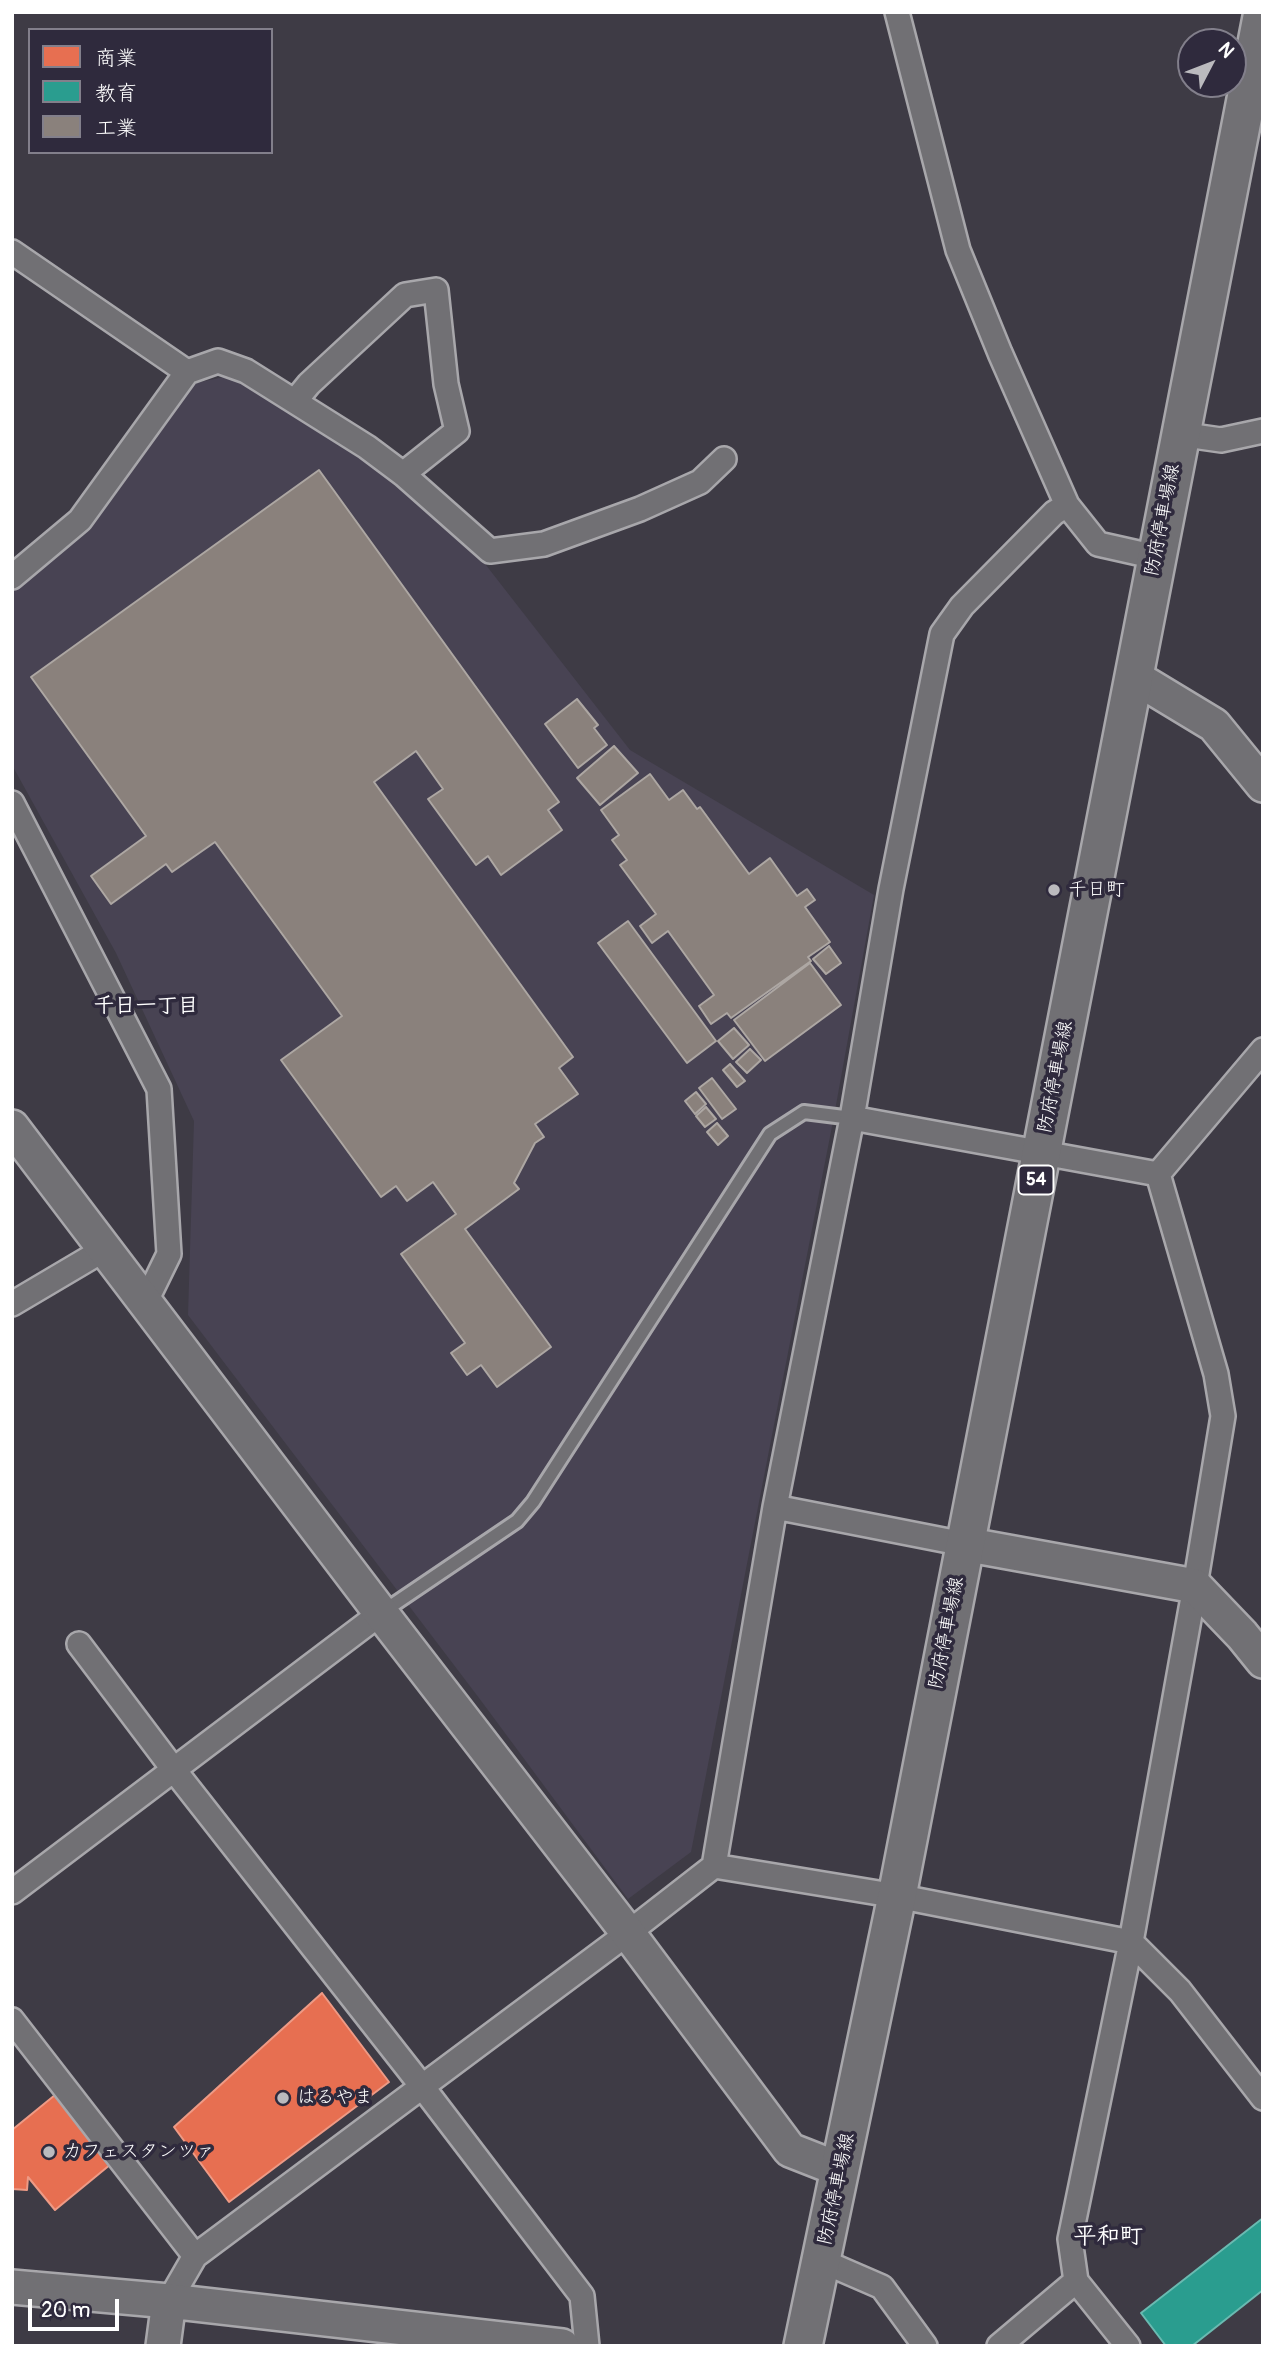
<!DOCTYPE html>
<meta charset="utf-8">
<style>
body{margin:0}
#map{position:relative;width:1275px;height:2358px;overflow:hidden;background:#3e3b45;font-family:Pangolin,"Klee One",sans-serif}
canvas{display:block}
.frame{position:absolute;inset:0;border:14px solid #fff;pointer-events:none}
.legend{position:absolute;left:28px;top:28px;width:245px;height:126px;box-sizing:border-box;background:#2f2a3d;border:2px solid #827f8b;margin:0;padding:9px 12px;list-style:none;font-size:21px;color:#fff}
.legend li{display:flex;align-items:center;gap:14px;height:35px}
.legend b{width:35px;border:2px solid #827f8b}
.north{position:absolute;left:1177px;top:28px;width:70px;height:70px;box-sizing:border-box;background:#2f2a3d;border:2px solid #827f8b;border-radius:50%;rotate:48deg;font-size:19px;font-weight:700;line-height:28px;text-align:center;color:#fff}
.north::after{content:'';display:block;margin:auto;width:24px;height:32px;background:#bbbabe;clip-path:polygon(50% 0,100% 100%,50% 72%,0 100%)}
.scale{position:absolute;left:28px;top:2299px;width:91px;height:32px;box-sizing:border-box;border:4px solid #fff;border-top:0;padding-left:9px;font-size:21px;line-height:24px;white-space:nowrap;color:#fff;-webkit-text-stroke:5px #2f2a3d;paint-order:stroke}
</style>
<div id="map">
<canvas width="1275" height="2358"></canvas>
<div class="frame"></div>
<ul class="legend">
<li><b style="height:19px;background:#e76f51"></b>商業</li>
<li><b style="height:19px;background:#2a9d8f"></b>教育</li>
<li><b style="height:19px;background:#8a817c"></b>工業</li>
</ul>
<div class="north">N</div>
<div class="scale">20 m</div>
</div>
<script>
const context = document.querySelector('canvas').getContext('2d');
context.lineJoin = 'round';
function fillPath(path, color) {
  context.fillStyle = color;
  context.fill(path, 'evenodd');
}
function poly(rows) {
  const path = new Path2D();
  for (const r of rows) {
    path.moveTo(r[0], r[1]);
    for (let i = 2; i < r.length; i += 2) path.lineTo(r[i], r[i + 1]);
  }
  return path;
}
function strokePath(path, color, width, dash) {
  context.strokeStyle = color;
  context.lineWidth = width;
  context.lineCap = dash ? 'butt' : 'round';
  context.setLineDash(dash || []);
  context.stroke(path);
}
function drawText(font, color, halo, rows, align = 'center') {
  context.font = font + ' Pangolin,"Klee One",sans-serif';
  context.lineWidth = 7;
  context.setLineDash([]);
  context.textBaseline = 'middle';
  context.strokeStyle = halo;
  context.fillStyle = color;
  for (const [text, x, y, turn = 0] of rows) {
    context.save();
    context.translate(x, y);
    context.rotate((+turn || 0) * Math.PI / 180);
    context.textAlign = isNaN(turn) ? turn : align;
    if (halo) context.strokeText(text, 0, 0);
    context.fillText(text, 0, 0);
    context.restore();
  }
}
fillPath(poly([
 [229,376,242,381,397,482,475,551,630,750,874,895,834,1116,691,1852,628,1899,479,1698,188,1315,194,1121,116,953,12,765,12,592,90,530,195,383]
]), '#484353');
const shops = poly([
 [322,1993,389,2082,229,2202,174,2127,322,1993],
 [55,2095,111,2164,55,2210,28,2177,27,2190,12,2189,12,2130,55,2095]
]);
fillPath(shops, '#e76f51');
strokePath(shops, '#ee9a85', 2);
const schools = poly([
 [1263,2218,1263,2290,1192,2346,1166,2346,1141,2313,1263,2218]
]);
fillPath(schools, '#2a9d8f');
strokePath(schools, '#6abab1', 2);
const industry = poly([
 [319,470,559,802,548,810,562,830,501,875,488,856,476,865,428,799,443,789,416,751,374,782,573,1057,559,1068,578,1094,535,1124,544,1137,535,1143,514,1183,519,1189,465,1229,551,1347,497,1387,481,1365,467,1375,451,1353,465,1343,401,1254,456,1214,433,1182,407,1201,396,1186,381,1197,281,1060,342,1016,215,842,172,872,166,864,111,904,91,876,146,836,31,677,319,470],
 [577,699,598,725,594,728,607,745,578,768,545,724,577,699],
 [614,746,638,773,600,805,577,778,614,746],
 [650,774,669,800,683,790,697,809,700,807,749,874,770,858,797,896,807,889,815,900,805,907,830,942,808,957,811,961,731,1018,727,1013,711,1024,699,1006,714,995,668,931,652,943,640,926,656,914,620,865,627,860,612,840,619,835,601,810,650,774],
 [628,921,716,1041,687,1063,598,943,628,921],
 [829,946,841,963,826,974,813,959,829,946],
 [810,963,841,1005,765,1061,734,1020,810,963],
 [734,1028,749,1045,733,1059,718,1041,734,1028],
 [750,1049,761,1060,747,1073,736,1062,750,1049],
 [730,1064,745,1081,737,1087,723,1070,730,1064],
 [712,1078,736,1109,722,1119,699,1088,712,1078],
 [696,1092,706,1104,695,1114,685,1101,696,1092],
 [706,1107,716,1119,705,1127,696,1116,706,1107],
 [717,1123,728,1136,718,1145,707,1132,717,1123]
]);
fillPath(industry, '#8a817c');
strokePath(industry, '#ada7a3', 2);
const lane = poly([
 [381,1613,517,1521,533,1502,770,1134,804,1112,852,1118]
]);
const street = poly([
 [897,12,958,250,1000,353,1067,505,1098,544,1156,557],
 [12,252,187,372],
 [295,401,309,384,405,295,436,290,446,384,457,431,403,474],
 [1179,434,1221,440,1263,431],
 [12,577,80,520,187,372,218,361,246,371,367,447,403,474,490,551,544,544,640,509,700,482,724,459],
 [12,803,159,1089,169,1254,146,1301],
 [852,1118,1158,1174],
 [1158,1174,1263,1050],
 [12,1304,105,1249],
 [775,1507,964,1544],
 [79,1644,174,1770,421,2085,582,2296,587,2346],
 [714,1866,897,1896,1131,1942,1180,1991,1263,2098],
 [12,1892,381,1613],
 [12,2020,195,2256,169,2301],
 [195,2256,628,1933,714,1866,775,1507,852,1118,891,889,942,634,962,606,1054,513,1067,505],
 [822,2261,882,2287,925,2346],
 [999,2346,1076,2281],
 [1128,2346,1076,2281,1070,2239,1131,1942,1195,1586,1223,1416,1216,1374,1158,1174]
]);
const secondary = poly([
 [1133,676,1214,725,1263,785],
 [12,1127,381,1613,628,1933,790,2150,841,2170],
 [964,1544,1195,1586,1242,1635,1263,1661],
 [12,2287,169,2301,562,2346],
 [163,2346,169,2301]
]);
const primary = poly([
 [803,2346,897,1896,1263,12]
]);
strokePath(lane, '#a8a7ab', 18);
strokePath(street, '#a8a7ab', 28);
strokePath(secondary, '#a8a7ab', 38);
strokePath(primary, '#a8a7ab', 42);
strokePath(lane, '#717074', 12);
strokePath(street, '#717074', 23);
strokePath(secondary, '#717074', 33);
strokePath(primary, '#717074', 37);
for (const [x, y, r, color] of [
 [1054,890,7,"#bbbabe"],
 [283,2098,7,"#bbbabe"],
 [49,2152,7,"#bbbabe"]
]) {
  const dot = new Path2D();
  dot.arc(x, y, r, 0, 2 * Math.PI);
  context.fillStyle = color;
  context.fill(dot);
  strokePath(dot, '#2f2a3d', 2.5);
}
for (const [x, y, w] of [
 [1036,1180,35]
]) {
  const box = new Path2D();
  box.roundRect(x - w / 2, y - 14.5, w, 29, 5);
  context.fillStyle = '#2f2a3d';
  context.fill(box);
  strokePath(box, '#fff', 2);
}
drawText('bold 18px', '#fff', null, [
 ["54",1036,1180]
]);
drawText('19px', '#fff', '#2f2a3d', [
 ["防府停車場線",1163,520,-79],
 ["防府停車場線",1056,1077,-79],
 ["防府停車場線",947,1633,-79],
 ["防府停車場線",837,2189,-78]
]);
drawText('19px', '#fff', '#2f2a3d', [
 ["千日町",1068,890],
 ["はるやま",297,2098],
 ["カフェスタンツァ",63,2152]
], 'left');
drawText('bold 21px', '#fff', '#2f2a3d', [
 ["千日一丁目",146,1007]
]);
drawText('bold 23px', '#fff', '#2f2a3d', [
 ["平和町",1108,2237]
]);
</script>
